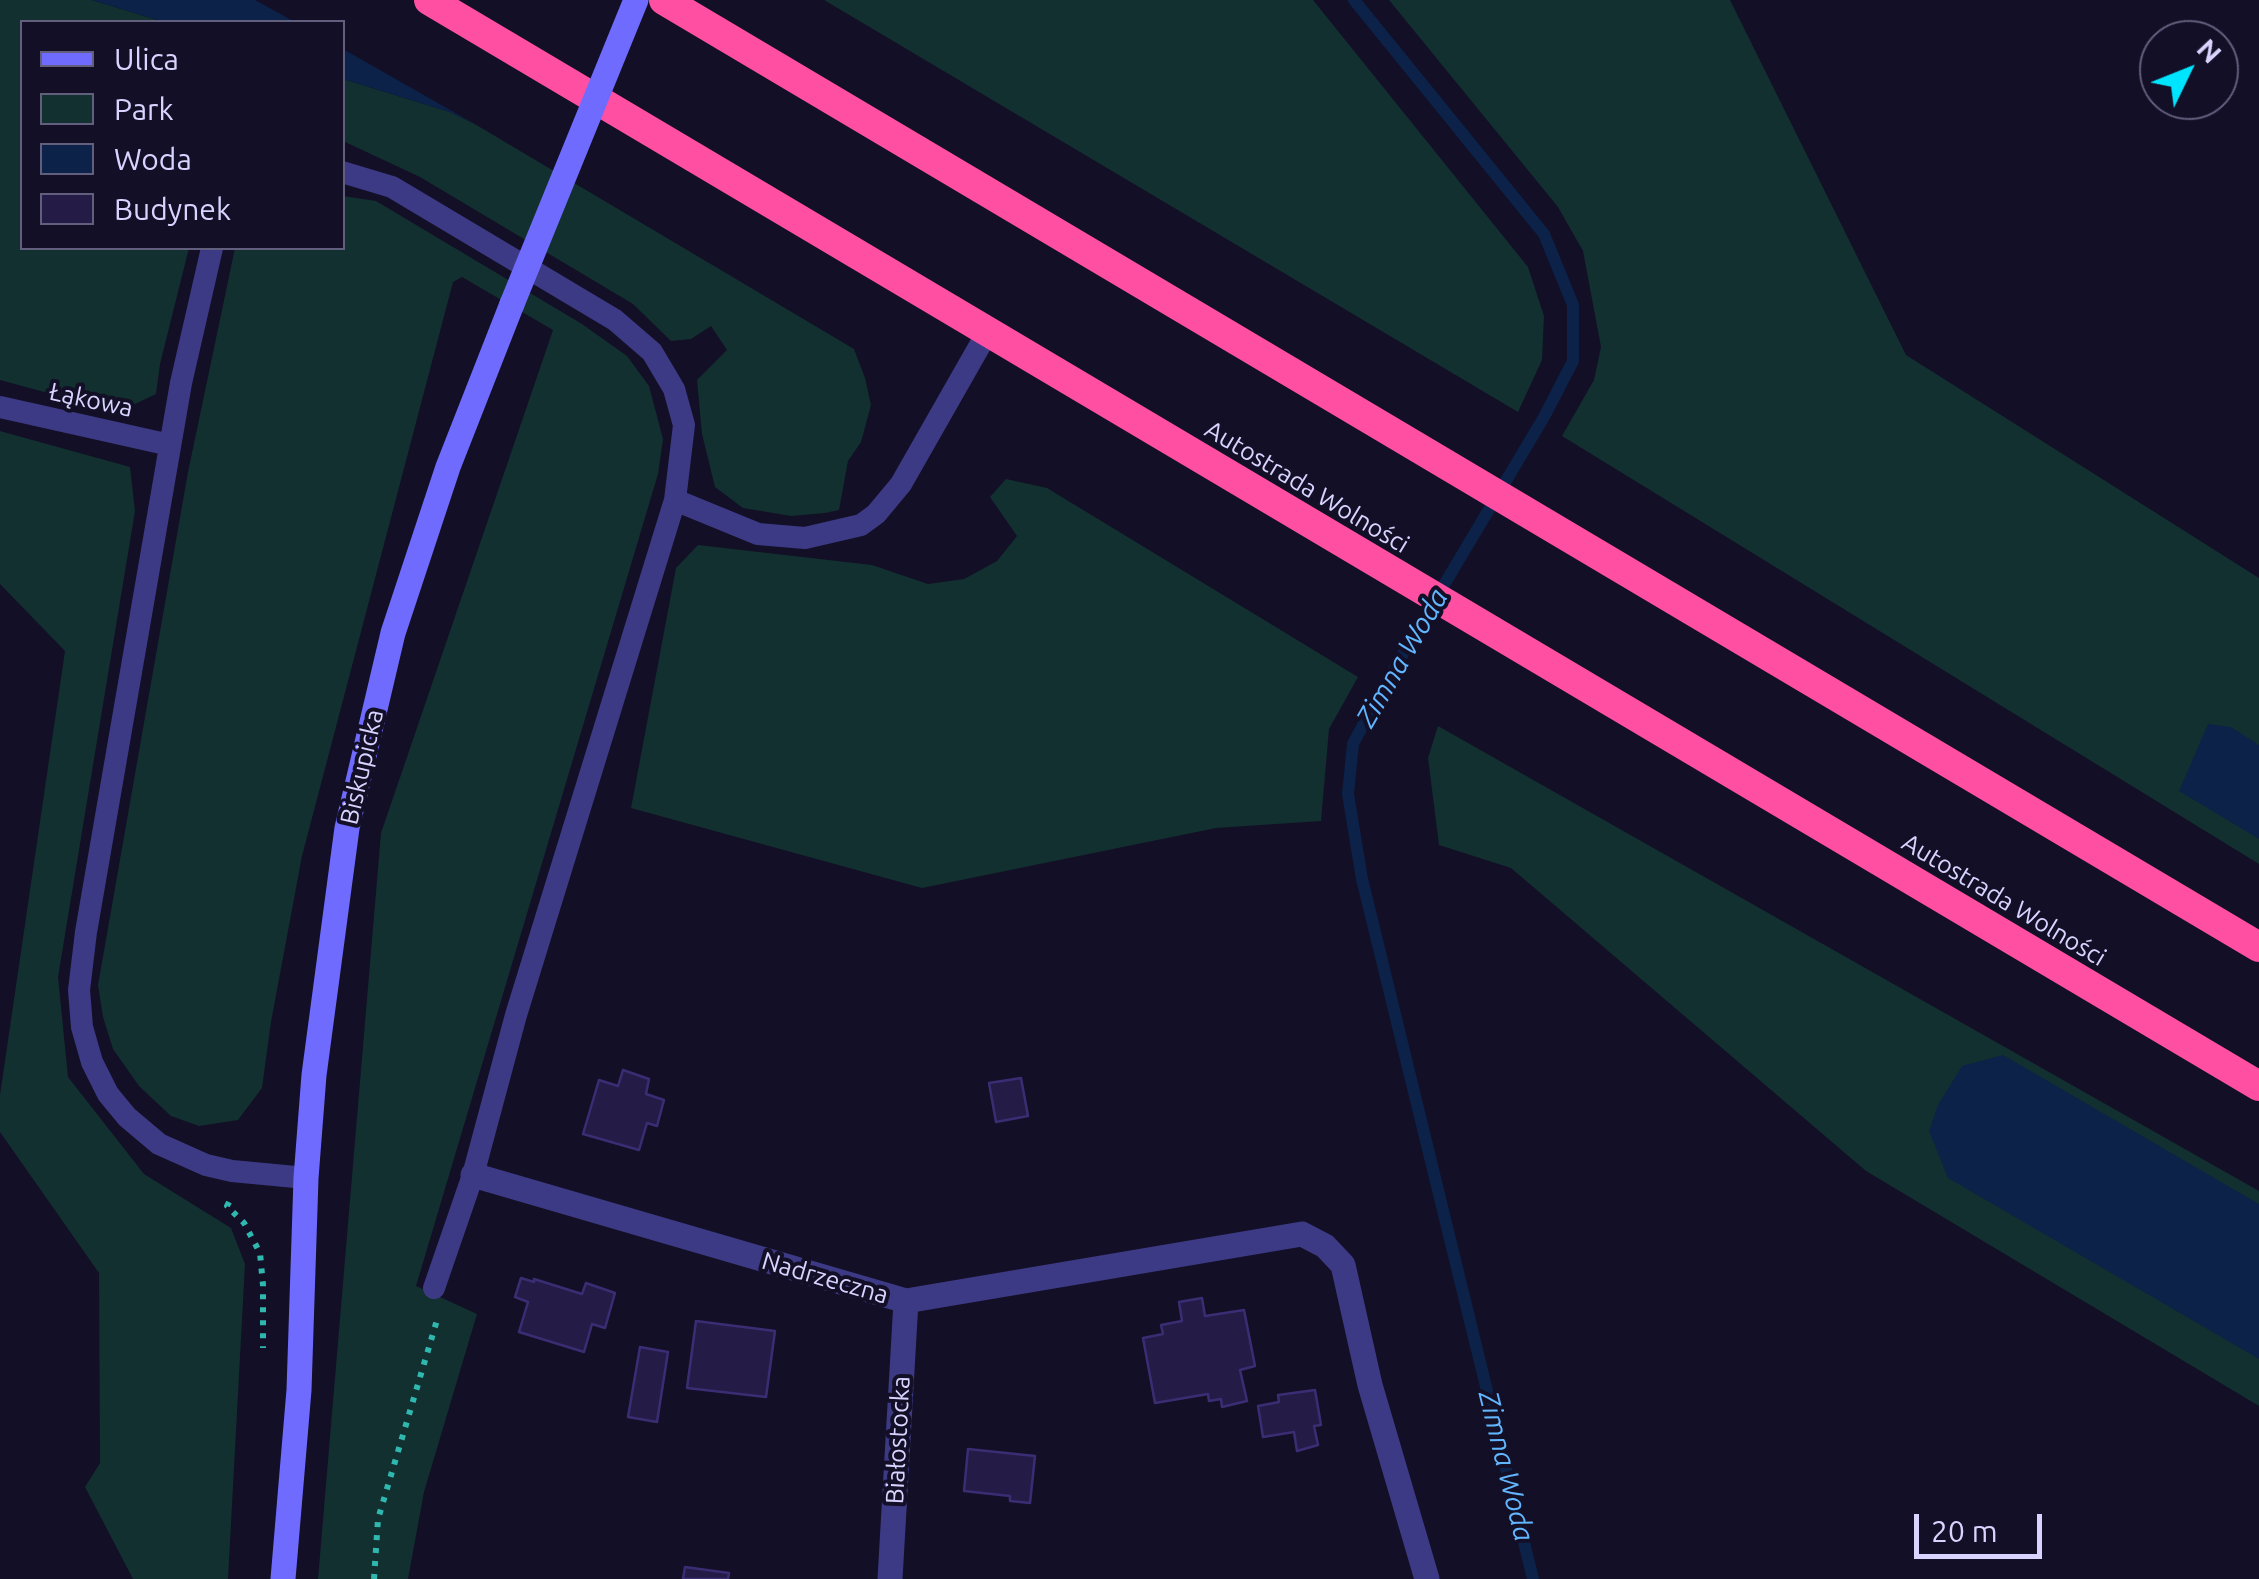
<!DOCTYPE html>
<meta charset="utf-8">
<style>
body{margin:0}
#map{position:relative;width:2259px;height:1579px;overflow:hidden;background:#130f26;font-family:Ubuntu,sans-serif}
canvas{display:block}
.legend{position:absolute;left:20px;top:20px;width:325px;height:230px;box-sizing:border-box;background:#130f26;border:2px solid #625e7d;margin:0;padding:12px 18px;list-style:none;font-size:30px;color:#d9d4ff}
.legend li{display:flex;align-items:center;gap:20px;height:50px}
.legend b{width:50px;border:2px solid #625e7d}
.north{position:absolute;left:2139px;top:20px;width:100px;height:100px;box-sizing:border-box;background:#130f26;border:2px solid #625e7d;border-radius:50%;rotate:47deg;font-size:28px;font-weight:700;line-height:40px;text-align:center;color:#d9d4ff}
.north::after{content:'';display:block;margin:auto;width:35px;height:45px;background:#00e5ff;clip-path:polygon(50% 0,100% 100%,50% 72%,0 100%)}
.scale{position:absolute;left:1914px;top:1514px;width:128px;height:45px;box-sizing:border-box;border:5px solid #d9d4ff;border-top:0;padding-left:12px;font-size:30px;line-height:35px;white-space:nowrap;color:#d9d4ff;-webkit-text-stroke:8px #130f26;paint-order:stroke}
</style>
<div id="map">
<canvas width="2259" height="1579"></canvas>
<ul class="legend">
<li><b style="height:12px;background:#6f6bff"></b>Ulica</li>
<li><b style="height:28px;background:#12302f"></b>Park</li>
<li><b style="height:28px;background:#0c2248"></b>Woda</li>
<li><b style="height:28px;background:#241b47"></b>Budynek</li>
</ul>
<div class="north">N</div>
<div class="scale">20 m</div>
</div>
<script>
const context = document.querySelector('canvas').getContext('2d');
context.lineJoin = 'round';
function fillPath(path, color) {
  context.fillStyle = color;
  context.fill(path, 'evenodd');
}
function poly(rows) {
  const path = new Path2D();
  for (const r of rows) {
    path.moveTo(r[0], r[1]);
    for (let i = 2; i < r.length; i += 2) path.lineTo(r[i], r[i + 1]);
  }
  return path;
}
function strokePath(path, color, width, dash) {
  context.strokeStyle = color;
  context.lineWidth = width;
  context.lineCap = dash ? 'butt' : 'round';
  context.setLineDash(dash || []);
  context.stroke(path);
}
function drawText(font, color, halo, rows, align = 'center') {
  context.font = font + ' Ubuntu,sans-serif';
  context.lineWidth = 8;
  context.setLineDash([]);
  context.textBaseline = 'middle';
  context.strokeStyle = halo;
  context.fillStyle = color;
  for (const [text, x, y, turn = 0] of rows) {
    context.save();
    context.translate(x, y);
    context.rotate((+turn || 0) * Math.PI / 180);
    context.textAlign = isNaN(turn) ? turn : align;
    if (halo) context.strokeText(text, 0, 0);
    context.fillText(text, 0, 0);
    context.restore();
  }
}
fillPath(poly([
 [0,0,92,0,164,22,22,22,22,248,189,248,160,364,156,394,118,412,0,380],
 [824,0,1313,0,1528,267,1544,316,1542,360,1518,412],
 [1389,0,1730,0,1906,355,2259,578,2259,864,1562,436,1594,380,1601,347,1583,251,1558,207],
 [343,79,450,112,473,123,854,349,865,378,871,405,861,442,848,461,839,510,825,513,791,516,743,508,715,487,702,434,697,380,727,350,711,326,691,339,671,341,633,304,420,177,343,141],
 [343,196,376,201,582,324,627,356,649,386,663,439,658,474,416,1286,477,1314,424,1492,408,1579,318,1579,381,833,553,330,462,277,453,282,302,856,271,1022,262,1088,238,1120,199,1126,171,1116,139,1086,113,1049,103,1017,98,985,188,472,235,248,342,248],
 [0,431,130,467,135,511,58,977,68,1077,144,1174,231,1228,245,1264,228,1579,133,1579,85,1487,100,1463,99,1273,0,1132,0,1095,65,651,0,584],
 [1006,479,1047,488,1358,677,1329,729,1321,821,1216,828,922,888,631,808,676,568,698,545,872,565,928,584,964,579,997,561,1017,536,990,497],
 [1438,726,2259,1191,2259,1406,1866,1171,1511,868,1439,845,1428,758]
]), '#12302f');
fillPath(poly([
 [92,0,255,0,295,22,164,22],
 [343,49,473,123,450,112,343,79],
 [2208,724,2231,727,2259,745,2259,839,2179,791],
 [2003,1055,2259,1204,2259,1359,1948,1178,1929,1131,1938,1105,1962,1066]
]), '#0c2248');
strokePath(poly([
 [1354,0,1544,234,1573,305,1573,361,1544,417,1382,689,1353,744,1348,794,1362,879,1533,1579]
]), '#0c2248', 12);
const building = poly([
 [623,1070,649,1079,646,1094,664,1100,657,1126,647,1123,639,1150,583,1134,599,1080,618,1086,623,1070],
 [1021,1078,1028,1116,996,1122,989,1083,1021,1078],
 [521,1278,534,1282,534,1279,582,1294,586,1283,615,1293,605,1328,592,1324,584,1352,519,1332,528,1302,515,1297,521,1278],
 [1202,1298,1205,1316,1244,1310,1255,1366,1240,1370,1247,1401,1222,1407,1221,1399,1209,1401,1208,1394,1155,1403,1143,1338,1163,1334,1161,1325,1182,1321,1179,1302,1202,1298],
 [696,1321,775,1331,766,1397,687,1388,696,1321],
 [640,1347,668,1352,657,1422,628,1417,640,1347],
 [1315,1390,1321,1425,1314,1426,1318,1445,1297,1451,1294,1432,1263,1437,1258,1406,1279,1402,1278,1395,1315,1390],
 [968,1449,1035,1456,1030,1503,1010,1501,1010,1496,964,1491,968,1449],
 [685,1567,729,1573,728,1579,683,1579,685,1567]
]);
fillPath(building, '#241b47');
strokePath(building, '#3b2d73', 2.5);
strokePath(poly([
 [229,1202,227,1206,244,1223,260,1253,263,1285,263,1348],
 [374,1579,378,1519,437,1320]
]), '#2fb8b0', 6, [5, 8]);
strokePath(poly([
 [342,172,392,187,615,320,652,352,674,389,684,425,675,500,516,1015,473,1175,434,1288],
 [212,248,181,383,86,932,79,990,82,1027,92,1062,108,1094,127,1117,159,1144,206,1165,232,1171,306,1178],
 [0,407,170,445],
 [675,500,758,534,805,538,861,525,876,514,901,484,987,333]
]), '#3d3a85', 22);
strokePath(poly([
 [473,1175,906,1301,1302,1234,1325,1246,1343,1265,1370,1385,1427,1579],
 [890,1579,906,1301]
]), '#3d3a85', 25);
strokePath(poly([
 [283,1579,299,1390,306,1178,314,1075,347,828,393,633,448,467,512,304]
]), '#6f6bff', 25);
strokePath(poly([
 [429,0,2259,1086],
 [664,0,2259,947]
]), '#ff4fa3', 30);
strokePath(poly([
 [512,304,636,0]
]), '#6f6bff', 25);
drawText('25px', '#d9d4ff', '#130f26', [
 ["Łąkowa",91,400,12],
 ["Autostrada Wolności",1307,487,31],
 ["Biskupicka",362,767,-77],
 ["Autostrada Wolności",2004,900,31],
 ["Nadrzeczna",825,1278,16],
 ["Białostocka",898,1440,-87]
]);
drawText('italic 28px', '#62b6ff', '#130f26', [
 ["Zimna Woda",1402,658,-60],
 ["Zimna Woda",1506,1466,76]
]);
</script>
